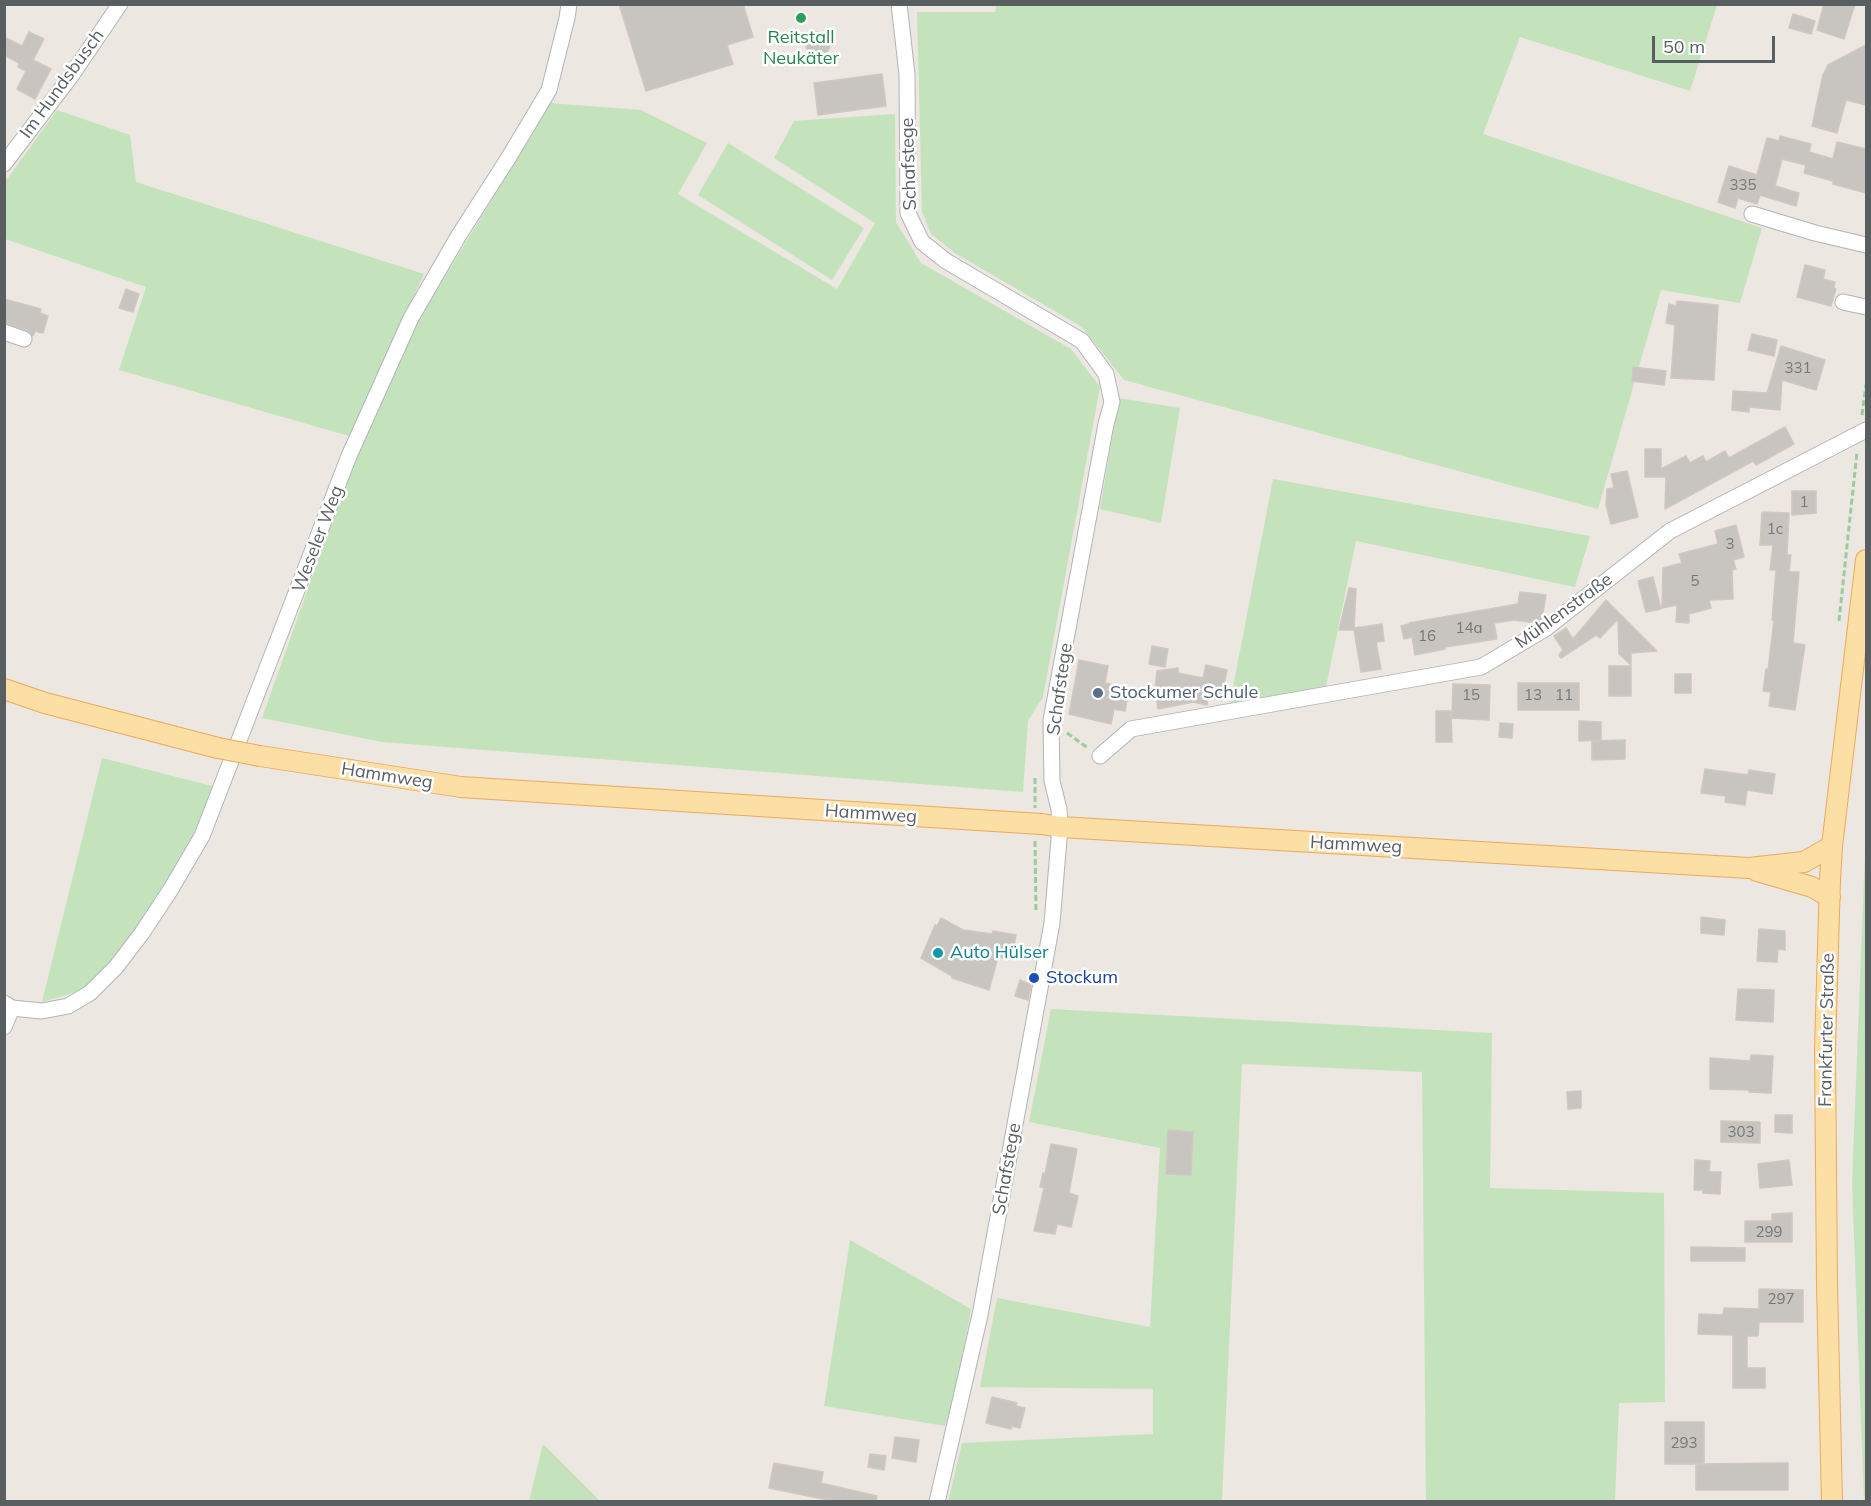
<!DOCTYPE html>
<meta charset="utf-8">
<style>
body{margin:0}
#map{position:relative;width:1871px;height:1506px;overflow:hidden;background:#ece7e0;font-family:Mulish,sans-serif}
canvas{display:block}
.frame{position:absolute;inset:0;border:6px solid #595e61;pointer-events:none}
.scale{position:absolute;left:1652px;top:36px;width:123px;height:27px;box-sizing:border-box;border:3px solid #595e61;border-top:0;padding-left:8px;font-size:18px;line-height:21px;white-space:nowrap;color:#595e61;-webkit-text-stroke:4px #fff;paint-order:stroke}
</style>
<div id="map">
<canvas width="1871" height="1506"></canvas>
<div class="frame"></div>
<div class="scale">50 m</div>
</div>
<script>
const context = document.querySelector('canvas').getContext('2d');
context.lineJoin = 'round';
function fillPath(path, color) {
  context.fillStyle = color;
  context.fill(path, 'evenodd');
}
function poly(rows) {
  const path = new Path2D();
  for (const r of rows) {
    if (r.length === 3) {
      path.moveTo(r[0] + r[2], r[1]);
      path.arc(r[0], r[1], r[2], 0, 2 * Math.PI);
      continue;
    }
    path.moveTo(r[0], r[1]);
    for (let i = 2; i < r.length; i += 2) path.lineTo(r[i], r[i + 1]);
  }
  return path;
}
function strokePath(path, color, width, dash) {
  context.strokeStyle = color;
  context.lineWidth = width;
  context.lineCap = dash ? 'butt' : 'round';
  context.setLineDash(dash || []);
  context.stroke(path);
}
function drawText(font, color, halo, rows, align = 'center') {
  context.font = font + ' Mulish,sans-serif';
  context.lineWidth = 5;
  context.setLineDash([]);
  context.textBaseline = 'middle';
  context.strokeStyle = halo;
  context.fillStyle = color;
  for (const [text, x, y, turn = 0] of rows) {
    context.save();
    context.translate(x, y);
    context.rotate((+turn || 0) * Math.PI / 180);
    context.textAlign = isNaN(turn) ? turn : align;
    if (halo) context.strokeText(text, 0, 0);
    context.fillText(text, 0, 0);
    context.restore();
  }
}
fillPath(poly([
 [997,4,1717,5,1690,91,1520,37,1483,134,1762,228,1740,303,1661,290,1598,509,1124,380,1082,327,955,253,931,234,922,212,917,12,995,12],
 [550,103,641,110,707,143,678,194,837,289,875,223,774,158,794,121,895,114,896,222,921,263,1071,349,1100,387,1043,697,1028,721,1023,792,382,742,262,718,352,465,417,323],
 [57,110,130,135,136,182,424,274,349,436,119,370,146,287,5,239,5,182],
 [728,143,864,228,832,280,698,195],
 [1119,398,1180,408,1161,523,1100,509],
 [1273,479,1590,536,1575,587,1356,541,1326,687,1230,703],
 [102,758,216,787,197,832,167,888,113,963,86,989,42,1002],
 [1866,827,1866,1501,1864,1502,1852,1183],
 [1051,1009,1492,1033,1490,1188,1664,1193,1665,1402,1619,1403,1615,1501,1426,1501,1422,1072,1242,1064,1222,1501,948,1502,962,1443,1153,1434,1153,1389,980,1387,997,1298,1150,1327,1160,1148,1029,1122],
 [850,1240,971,1309,957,1386,945,1426,824,1406],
 [543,1444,600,1501,529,1501]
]), '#c4e3bd');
const building = poly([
 [619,4,743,4,753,37,727,45,733,64,646,91,619,4],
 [1824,4,1855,4,1844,39,1817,30,1824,4],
 [1793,14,1815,21,1811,34,1789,28,1793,14],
 [818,44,12],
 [29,32,44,39,33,60,51,69,35,99,17,89,26,71,18,67,19,63,4,55,4,37,22,46,29,32],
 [1866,45,1866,105,1846,100,1837,133,1812,126,1823,75,1828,65,1866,45],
 [882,74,886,106,818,115,814,83,882,74],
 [1780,136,1811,144,1809,152,1833,159,1837,142,1866,149,1866,193,1833,184,1833,181,1804,173,1806,165,1782,159,1775,186,1799,193,1796,206,1760,195,1757,204,1738,198,1735,208,1718,202,1729,166,1757,175,1767,138,1779,141,1780,136],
 [1805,265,1825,270,1823,279,1835,282,1834,288,1836,289,1831,306,1797,297,1805,265],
 [126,289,139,294,133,312,119,308,126,289],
 [4,299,41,309,40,313,48,316,43,333,35,331,33,336,27,330,4,323,4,299],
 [1677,301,1718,305,1714,380,1671,378,1675,325,1666,323,1669,304,1676,306,1677,301],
 [1752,334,1777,340,1774,356,1748,350,1752,334],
 [1781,346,1825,360,1816,390,1782,380,1780,410,1749,407,1749,412,1732,410,1733,391,1767,393,1781,346],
 [1633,367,1666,371,1664,385,1632,381,1633,367],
 [1785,427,1794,444,1756,465,1753,461,1665,509,1666,477,1645,477,1645,449,1661,449,1661,469,1686,456,1690,463,1703,456,1706,462,1725,451,1729,458,1785,427],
 [1627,471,1638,517,1611,524,1606,505,1607,489,1614,488,1611,474,1627,471],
 [1792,491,1816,491,1816,513,1792,515,1792,491],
 [1762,512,1789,513,1787,555,1791,555,1789,572,1799,572,1793,643,1805,645,1795,710,1769,706,1771,692,1763,691,1766,669,1768,670,1774,620,1772,620,1776,570,1770,570,1773,545,1760,545,1762,512],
 [1736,525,1744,557,1733,560,1736,569,1732,570,1733,599,1709,600,1711,608,1689,614,1689,623,1676,622,1677,605,1662,608,1663,568,1682,563,1679,554,1718,544,1715,531,1736,525],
 [1653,577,1661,609,1646,612,1638,581,1653,577],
 [1349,588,1356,589,1354,628,1382,624,1384,641,1376,642,1381,669,1361,672,1354,630,1339,630,1349,588],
 [1520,592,1546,595,1542,619,1536,623,1514,620,1494,623,1497,639,1445,647,1445,649,1415,655,1412,637,1404,639,1401,626,1409,624,1409,623,1518,604,1520,592],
 [1606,600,1657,651,1631,653,1631,665,1619,654,1618,619,1600,638,1596,635,1561,658,1559,655,1563,650,1554,636,1566,628,1573,639,1606,600],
 [1152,646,1168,649,1165,667,1149,664,1152,646],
 [1079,660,1108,666,1105,683,1118,686,1116,692,1128,694,1125,711,1114,709,1111,724,1069,714,1079,660],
 [1206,665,1227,670,1221,700,1208,697,1207,705,1193,702,1158,709,1155,688,1157,671,1178,668,1178,673,1203,678,1206,665],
 [1609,666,1631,666,1631,696,1609,696,1609,666],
 [1675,674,1691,674,1691,693,1675,693,1675,674],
 [1518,683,1579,683,1579,710,1518,710,1518,683],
 [1453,684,1490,685,1489,720,1452,718,1453,684],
 [1436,711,1451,711,1452,742,1436,742,1436,711],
 [1579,721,1601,722,1601,740,1579,741,1579,721],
 [1500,723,1513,724,1512,738,1499,737,1500,723],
 [1625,740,1625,759,1592,760,1592,741,1625,740],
 [1705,769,1748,775,1749,770,1775,774,1772,794,1747,790,1745,805,1725,802,1726,796,1701,793,1705,769],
 [1701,917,1725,920,1724,935,1701,933,1701,917],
 [941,918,963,930,992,934,993,931,1016,935,1012,959,998,957,989,990,952,978,952,976,921,958,935,925,937,926,941,918],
 [1759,929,1785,931,1785,950,1778,949,1777,962,1757,961,1759,929],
 [1020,980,1031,985,1028,1000,1015,996,1020,980],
 [1738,989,1774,990,1773,1022,1736,1020,1738,989],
 [1751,1055,1773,1056,1771,1093,1749,1092,1749,1090,1710,1089,1710,1058,1750,1061,1751,1055],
 [1581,1091,1581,1108,1568,1109,1567,1092,1581,1091],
 [1775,1115,1792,1115,1792,1133,1775,1132,1775,1115],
 [1721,1121,1760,1122,1760,1143,1721,1142,1721,1121],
 [1168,1130,1193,1132,1191,1175,1166,1174,1168,1130],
 [1051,1144,1077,1149,1069,1193,1078,1196,1071,1227,1057,1224,1055,1234,1034,1231,1044,1188,1040,1187,1043,1173,1045,1174,1051,1144],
 [1695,1160,1710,1161,1709,1172,1721,1172,1720,1194,1703,1193,1703,1190,1694,1190,1695,1160],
 [1789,1160,1792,1185,1760,1188,1758,1164,1789,1160],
 [1792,1213,1792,1242,1745,1242,1745,1221,1772,1221,1772,1214,1792,1213],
 [1691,1247,1745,1248,1745,1261,1691,1261,1691,1247],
 [1759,1289,1803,1290,1803,1322,1759,1322,1758,1336,1747,1336,1747,1368,1765,1368,1765,1388,1733,1388,1733,1335,1698,1334,1699,1314,1723,1315,1724,1308,1759,1309,1759,1289],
 [992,1397,1017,1403,1016,1406,1025,1408,1020,1428,1012,1426,1011,1429,986,1423,992,1397],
 [1665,1422,1704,1422,1704,1464,1665,1464,1665,1422],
 [895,1437,919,1440,916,1462,892,1458,895,1437],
 [870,1454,886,1456,884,1470,868,1467,870,1454],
 [774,1463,823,1472,821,1483,877,1496,876,1502,838,1502,769,1488,774,1463],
 [1788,1463,1788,1490,1696,1490,1696,1464,1788,1463]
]);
fillPath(building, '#c8c4c0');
strokePath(building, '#d0c8bf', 1.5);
const minor = poly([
 [899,4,907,74,908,213,922,242,946,261,1082,341,1106,374,1112,402,1106,424,1051,720,1052,781,1059,809,1060,827,1052,923,980,1315,937,1502],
 [4,164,71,76,120,4],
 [1752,214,1815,233,1866,245],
 [1843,302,1866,307],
 [4,332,24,339],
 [1100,756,1131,729,1481,667,1545,629,1670,531,1866,430],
 [4,1003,12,1008,4,1027],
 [12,1008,42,1011,68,1006,90,993,116,967,142,933,171,889,202,836,349,456,411,318,459,235,509,157,549,90,567,18,569,4]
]);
const major = poly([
 [4,689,45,703,218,748],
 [260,756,461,787,1025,823],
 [1042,824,1060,827,1749,868,1804,862,1832,846],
 [1757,871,1812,887,1830,897],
 [1832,1502,1827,1285,1825,1049,1830,880,1832,846,1866,560]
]);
strokePath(minor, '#b1b4b8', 17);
strokePath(major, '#eca959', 22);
strokePath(poly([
 [1862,415,1866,385],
 [1839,621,1857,452],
 [1067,733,1088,748],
 [1035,778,1035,808],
 [1035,841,1036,910]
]), '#9bcba0', 3, [6, 3]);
strokePath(minor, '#fff', 15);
strokePath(major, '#fcdfa5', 20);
const majorBridge = poly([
 [218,748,260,756],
 [1025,823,1042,824]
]);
strokePath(majorBridge, '#eca959', 22, []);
strokePath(majorBridge, '#fcdfa5', 20);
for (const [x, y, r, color] of [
 [801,18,6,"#2e9e5b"],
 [1098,693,6,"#5c6f8a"],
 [938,953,6,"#0f9aa8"],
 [1034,978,6,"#1a4fb4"]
]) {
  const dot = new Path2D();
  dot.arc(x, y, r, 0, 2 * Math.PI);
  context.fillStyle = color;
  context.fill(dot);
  strokePath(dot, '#fff', 2);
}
drawText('15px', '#757879', null, [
 ["335",1743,185],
 ["331",1798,368],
 ["1",1804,502],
 ["1c",1775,529],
 ["3",1730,544],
 ["5",1695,581],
 ["14a",1469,628],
 ["16",1427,636],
 ["15",1471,695],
 ["13",1533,695],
 ["11",1564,695],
 ["303",1741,1132],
 ["299",1769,1232],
 ["297",1781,1299],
 ["293",1684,1443]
]);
drawText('18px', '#27864d', '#fff', [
 ["Reitstall",801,38],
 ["Neukäter",801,59]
]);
drawText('18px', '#595e61', '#fff', [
 ["Im Hundsbusch",62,84,-54],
 ["Schafstege",909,164,-92],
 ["Weseler Weg",318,539,-69],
 ["Mühlenstraße",1564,611,-36],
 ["Schafstege",1060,689,-82],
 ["Hammweg",387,776,9],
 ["Hammweg",871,814,4],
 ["Hammweg",1356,845,3],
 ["Frankfurter Straße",1827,1030,-89],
 ["Schafstege",1007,1169,-80]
]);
drawText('18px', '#4e5e75', '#fff', [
 ["Stockumer Schule",1110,693]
], 'left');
drawText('18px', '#0d838f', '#fff', [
 ["Auto Hülser",950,953]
], 'left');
drawText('18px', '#164399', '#fff', [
 ["Stockum",1046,978]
], 'left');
</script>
